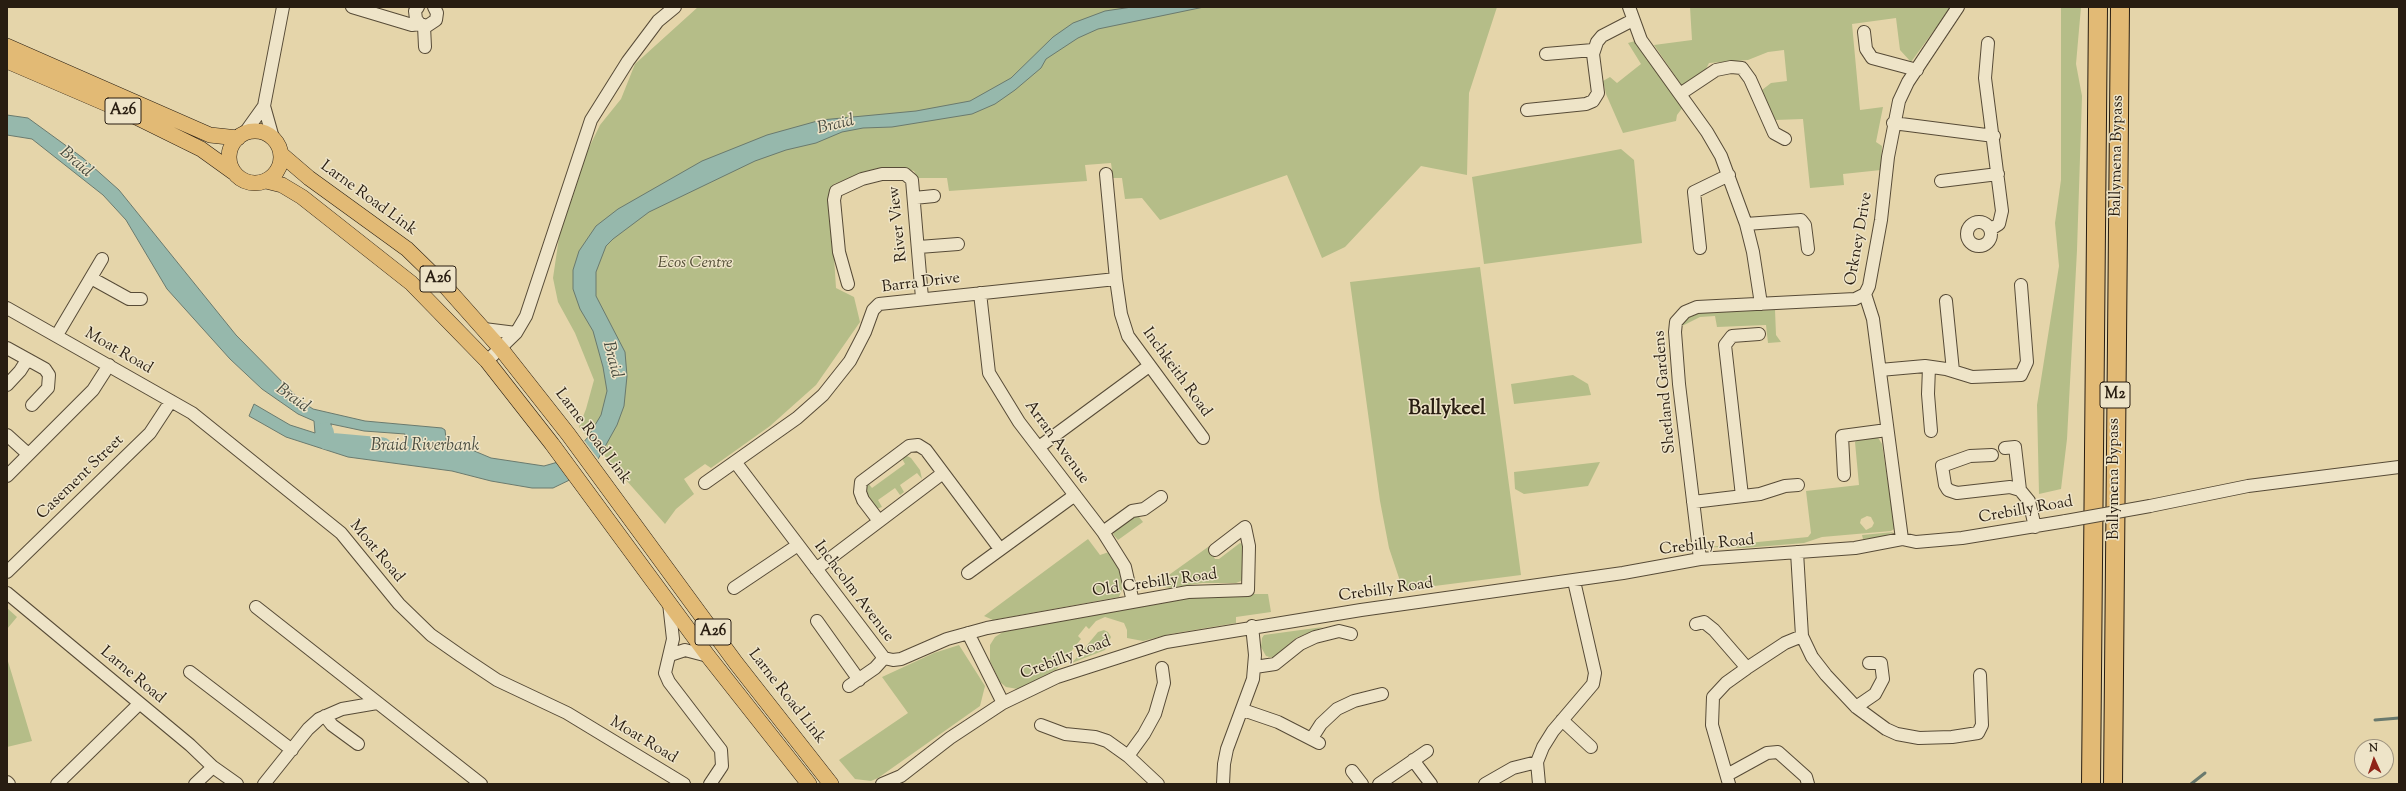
<!DOCTYPE html>
<style>
body{margin:0}
#map{position:relative;width:2406px;height:791px;overflow:hidden;background:#e5d5aa;font-family:"Sorts Mill Goudy",serif}
canvas{display:block}
.frame{position:absolute;inset:0;border:8px solid #281d11;pointer-events:none}
.north{position:absolute;left:2354px;top:739px;width:40px;height:40px;box-sizing:border-box;background:#eee4c8;border:1px solid #9f947f;border-radius:50%;rotate:357deg;font-size:11px;font-weight:700;line-height:16px;text-align:center;color:#281d11}
.north::after{content:'';display:block;margin:auto;width:14px;height:18px;background:#8f2418;clip-path:polygon(50% 0,100% 100%,50% 72%,0 100%)}
</style>
<div id="map">
<canvas width="2406" height="791"></canvas>
<div class="frame"></div>
<div class="north">N</div>
</div>
<script>
const context = document.querySelector('canvas').getContext('2d');
context.lineJoin = 'round';
function fillPath(path, color) {
  context.fillStyle = color;
  context.fill(path, 'evenodd');
}
function poly(rows) {
  const path = new Path2D();
  for (const r of rows) {
    if (r.length === 3) {
      path.moveTo(r[0] + r[2], r[1]);
      path.arc(r[0], r[1], r[2], 0, 2 * Math.PI);
      continue;
    }
    path.moveTo(r[0], r[1]);
    for (let i = 2; i < r.length; i += 2) path.lineTo(r[i], r[i + 1]);
  }
  return path;
}
function strokePath(path, color, width, dash) {
  context.strokeStyle = color;
  context.lineWidth = width;
  context.lineCap = dash ? 'butt' : 'round';
  context.setLineDash(dash || []);
  context.stroke(path);
}
function drawText(font, color, halo, rows, align = 'center') {
  context.font = font + ' "Sorts Mill Goudy",serif';
  context.lineWidth = 3;
  context.setLineDash([]);
  context.textBaseline = 'middle';
  context.strokeStyle = halo;
  context.fillStyle = color;
  for (const [text, x, y, turn = 0] of rows) {
    context.save();
    context.translate(x, y);
    context.rotate((+turn || 0) * Math.PI / 180);
    context.textAlign = isNaN(turn) ? turn : align;
    if (halo) context.strokeText(text, 0, 0);
    context.fillText(text, 0, 0);
    context.restore();
  }
}
fillPath(poly([
 [698,7,1497,7,1469,93,1467,175,1421,166,1345,247,1322,258,1287,175,1160,220,1142,198,1125,199,1122,178,1113,178,1111,163,1085,165,1087,181,949,191,947,178,917,178,914,171,910,170,873,170,834,184,830,195,836,288,854,297,860,322,816,385,770,426,711,468,705,464,684,479,694,494,676,509,665,524,579,427,586,409,594,380,575,333,558,302,553,278,565,197,600,125,621,99,635,64],
 [1690,7,1951,7,1911,62,1900,50,1896,18,1852,24,1860,110,1883,107,1876,142,1882,146,1881,170,1843,174,1844,185,1810,188,1803,119,1775,120,1762,90,1771,83,1787,81,1784,50,1768,52,1748,60,1709,63,1704,73,1682,86,1654,45,1692,40],
 [2061,7,2081,7,2076,64,2082,96,2077,250,2067,439,2061,489,2039,494,2037,405,2059,266,2055,223,2061,180],
 [1635,41,1683,107,1677,115,1676,121,1623,133,1606,94,1603,81,1610,77,1617,83,1641,64,1628,43],
 [1621,149,1634,160,1642,243,1484,264,1472,177],
 [1480,267,1521,575,1403,590,1389,548,1380,501,1350,282],
 [1775,310,1776,335,1781,342,1768,343,1766,325,1717,327,1715,316,1700,317,1682,326,1684,321,1694,313],
 [1573,375,1588,384,1591,395,1514,404,1511,384],
 [1877,436,1882,444,1894,523,1894,529,1891,531,1822,537,1804,543,1744,548,1708,547,1808,537,1811,533,1806,491,1859,485,1855,442,1857,440],
 [1867,516,1871,517,1874,523,1872,527,1866,530,1860,523,1861,519],
 [907,456,911,458,920,470,922,479,917,473,900,485,904,492,900,495,895,488,878,500,882,507,876,509,864,491,867,482,872,488,905,464,901,457],
 [1600,462,1588,486,1524,494,1515,489,1514,472],
 [1133,516,1139,517,1143,522,1118,540,1113,534,1116,529],
 [1894,532,1880,538,1863,539,1862,535],
 [1088,539,1100,555,1109,552,1118,564,1123,587,1119,597,993,620,984,616],
 [1240,543,1244,545,1244,576,1241,581,1236,583,1202,583,1170,588,1164,587,1159,582,1208,547,1215,559,1219,559],
 [1216,594,1268,594,1271,612,1236,617,1236,623,1170,634,1143,641,1127,638,1127,630,1124,623,1105,617,1096,621,1089,629,1086,626,1078,636,1081,639,1057,669,1018,689,1006,687,1000,682,990,661,990,645,995,637,1006,630],
 [7,608,17,617,7,629],
 [1323,627,1296,638,1273,658,1266,656,1261,647,1262,638,1264,635],
 [1104,630,1108,632,1111,637,1105,650,1072,663,1098,632],
 [959,645,985,686,980,706,878,778,871,781,855,779,839,760,908,713,882,677,934,653],
 [7,658,32,741,7,747]
]), '#b5bd88');
const water = poly([
 [1132,7,1204,7,1098,29,1078,38,1046,59,1041,68,1015,90,995,104,972,114,892,127,863,128,842,132,816,143,786,150,755,161,649,212,613,239,606,246,596,272,596,296,625,352,627,376,624,406,617,425,597,461,582,474,553,488,532,488,491,481,452,471,348,457,286,437,249,416,254,404,290,425,315,433,314,421,298,414,262,389,230,359,167,289,126,220,103,195,32,139,7,135,7,115,28,118,83,158,119,190,236,335,301,401,313,409,365,421,442,428,445,430,447,446,472,450,491,458,544,466,558,462,576,451,588,437,601,415,607,391,603,367,593,331,580,309,573,289,573,270,579,251,596,226,618,209,702,161,767,135,821,120,916,111,970,101,1011,78,1053,37,1073,23,1105,11,1132,7],
 [331,424,364,431,405,434,405,444,363,441,356,446,341,445,338,438,332,434,331,424]
]);
fillPath(water, '#96b8ac');
strokePath(water, '#6a7a6e', 1);
fillPath(poly([
 [583,439,600,461,583,476,570,482,555,461,574,449]
]), '#e5d5aa');
strokePath(poly([
 [2375,720,2399,718],
 [2191,784,2205,773]
]), '#6a7a6e', 3);
strokePath(poly([
 [325,431,327,441,383,446]
]), '#96b8ac', 17);
const minor = poly([
 [352,7,412,25,420,24],
 [418,7,415,11,416,19,420,24,427,26,436,20,437,13,434,7],
 [1629,7,1641,40,1707,132,1721,156,1746,224,1753,252,1761,304],
 [424,26,425,47],
 [1864,32,1866,49,1872,58,1917,70],
 [1988,43,1985,78,2002,211,1999,224,1991,229],
 [1546,54,1593,50],
 [1680,94,1716,70,1731,67,1742,68,1750,79,1774,133,1785,139],
 [1527,110,1586,104,1593,101,1598,93,1593,54,1597,42,1602,36,1633,20],
 [1893,123,1994,136],
 [244,134,264,106],
 [273,138,264,106,283,7],
 [1941,181,1998,174],
 [914,198,934,196],
 [1979,234,12],
 [1746,224,1801,220,1805,225,1808,249],
 [919,247,958,244],
 [1700,248,1694,192,1729,175],
 [91,278,129,299,141,299],
 [1116,279,1121,314,1128,336,1203,438],
 [848,284,839,252,834,200,836,191,862,179,882,174,905,174,912,180,922,298],
 [980,293,989,373,1019,422,1103,532,1125,567,1133,602],
 [1865,294,1873,319,1902,539],
 [1946,301,1953,371],
 [7,308,192,413,341,533,399,604,431,635,461,656,497,680,567,713,684,784],
 [484,329,516,333],
 [57,335,102,259],
 [7,348,45,369,49,375,48,388,32,405],
 [487,361,516,333,526,316,591,120,628,61,658,21,675,7],
 [1929,367,1928,394,1931,431],
 [1880,370,1925,366,1946,369,1972,377,2021,375,2027,362,2021,285],
 [7,385,20,371,27,360],
 [7,435,28,454],
 [1039,447,1149,366],
 [2005,448,2015,447,2020,490],
 [1992,455,1970,456,1942,466,1945,485,1948,490,1957,493,2010,487,2020,490,2029,501,2035,527],
 [736,463,884,658],
 [1844,475,1842,436,1887,430],
 [7,476,93,390,109,365],
 [705,483,797,418,823,395,850,361,865,332,873,310,879,304,1116,279,1106,174],
 [1742,496,1725,345,1732,336,1759,334],
 [1693,502,1760,494,1785,486,1798,485],
 [2150,506,2248,486,2399,467],
 [879,521,863,500,860,492,861,482,909,446,918,445,926,450,1000,549],
 [1103,532,1132,511,1144,509,1161,497],
 [1797,552,1802,636,1812,657,1826,675,1856,707,1886,729,1897,734,1919,738,1952,737,1978,733,1982,725,1980,675],
 [1700,559,1679,384,1675,332,1676,322,1685,312,1697,307,1855,299,1865,294,1869,286,1881,220,1888,157,1899,101,1908,82,1958,7],
 [816,569,943,473],
 [7,572,150,433,171,401],
 [968,573,1075,495],
 [734,588,798,545],
 [7,593,190,745,213,767,237,784],
 [669,603,673,639,665,673,669,682,721,750,722,766,710,784],
 [256,607,481,784],
 [817,621,859,680],
 [1696,624,1704,622,1714,630,1747,668],
 [968,633,1003,703],
 [670,655,685,650,708,656],
 [884,658,893,660,901,659,947,639,987,628,1188,592,1248,590,1249,546,1245,527,1215,550],
 [1255,667,1275,664,1300,644,1315,637,1339,631,1351,634],
 [190,672,292,750],
 [849,686,875,668,884,658],
 [1856,707,1875,694,1883,679,1881,663,1869,663],
 [1243,710,1278,722,1319,743],
 [325,716,332,725,358,744],
 [1562,720,1591,747],
 [1041,725,1065,734,1095,737,1107,741,1128,756,1158,784],
 [1312,738,1321,724,1337,709,1354,701,1382,694],
 [1128,756,1144,734,1155,714,1164,683,1162,668],
 [1413,760,1431,784],
 [1352,771,1362,784],
 [1727,775,1767,753,1778,752,1806,777,1808,784],
 [7,782,9,784],
 [57,784,139,704],
 [195,784,213,767],
 [264,784,308,729,319,719,342,709,377,703],
 [882,784,901,776,950,738,1003,703,1057,677,1166,642,1361,610,1623,573,1700,559,1855,548,1902,539,1916,542,1962,538,2066,521],
 [1223,784,1224,764,1227,749,1253,679,1255,655,1252,626],
 [1379,784,1427,751],
 [1485,784,1513,768,1537,762],
 [1539,784,1537,762,1543,747,1553,731,1593,684,1595,673,1574,581],
 [1729,784,1712,725,1713,697,1726,683,1747,668,1785,643,1802,636]
]);
const major = poly([
 [7,46,210,135,238,138],
 [7,61,128,113,201,149,233,172],
 [255,157,26],
 [281,154,309,178,407,249,446,287,501,349,568,434,736,663,831,784],
 [266,181,282,185,302,197,411,283,487,361,552,444,708,656,809,784]
]);
const highway = poly([
 [2091,784,2098,7],
 [2113,784,2120,7]
]);
strokePath(minor, '#574b37', 14);
strokePath(major, '#281d11', 16);
strokePath(highway, '#281d11', 20);
strokePath(minor, '#eee4c8', 12);
strokePath(major, '#e2ba75', 15);
strokePath(highway, '#e2ba75', 18);
const minorBridge = poly([
 [2066,521,2150,506]
]);
strokePath(minorBridge, '#574b37', 14, []);
strokePath(minorBridge, '#eee4c8', 12);
for (const [x, y, w] of [
 [123,111,36],
 [438,279,36],
 [2115,395,30],
 [713,632,36]
]) {
  const box = new Path2D();
  box.roundRect(x - w / 2, y - 13, w, 26, 3);
  context.fillStyle = '#eee4c8';
  context.fill(box);
  strokePath(box, '#281d11', 1);
}
drawText('bold 15px', '#281d11', null, [
 ["A26",123,111],
 ["A26",438,279],
 ["M2",2115,395],
 ["A26",713,632]
]);
drawText('16px', '#281d11', '#eee4c8', [
 ["Ballymena Bypass",2118,156,-89],
 ["Larne Road Link",368,199,36],
 ["River View",899,224,-96],
 ["Orkney Drive",1860,239,-80],
 ["Barra Drive",921,284,-7],
 ["Moat Road",118,352,30],
 ["Inchkeith Road",1176,373,54],
 ["Shetland Gardens",1666,392,-95],
 ["Larne Road Link",592,437,53],
 ["Arran Avenue",1056,443,54],
 ["Casement Street",81,478,-44],
 ["Ballymena Bypass",2115,479,-90],
 ["Crebilly Road",2026,511,-10],
 ["Crebilly Road",1707,546,-6],
 ["Moat Road",376,552,50],
 ["Old Crebilly Road",1155,584,-8],
 ["Crebilly Road",1386,591,-8],
 ["Inchcolm Avenue",853,592,53],
 ["Crebilly Road",1066,659,-21],
 ["Larne Road",132,676,40],
 ["Larne Road Link",786,697,52],
 ["Moat Road",643,741,31]
]);
drawText('italic 16px', '#524d35', '#eee4c8', [
 ["Ecos Centre",695,264]
]);
drawText('italic 17px', '#494c40', '#eee4c8', [
 ["Braid",836,126,-13],
 ["Braid",75,163,41],
 ["Braid",611,360,76],
 ["Braid",292,399,36],
 ["Braid Riverbank",425,447]
]);
drawText('bold 20px', '#281d11', '#eee4c8', [
 ["Ballykeel",1447,411]
]);
</script>
